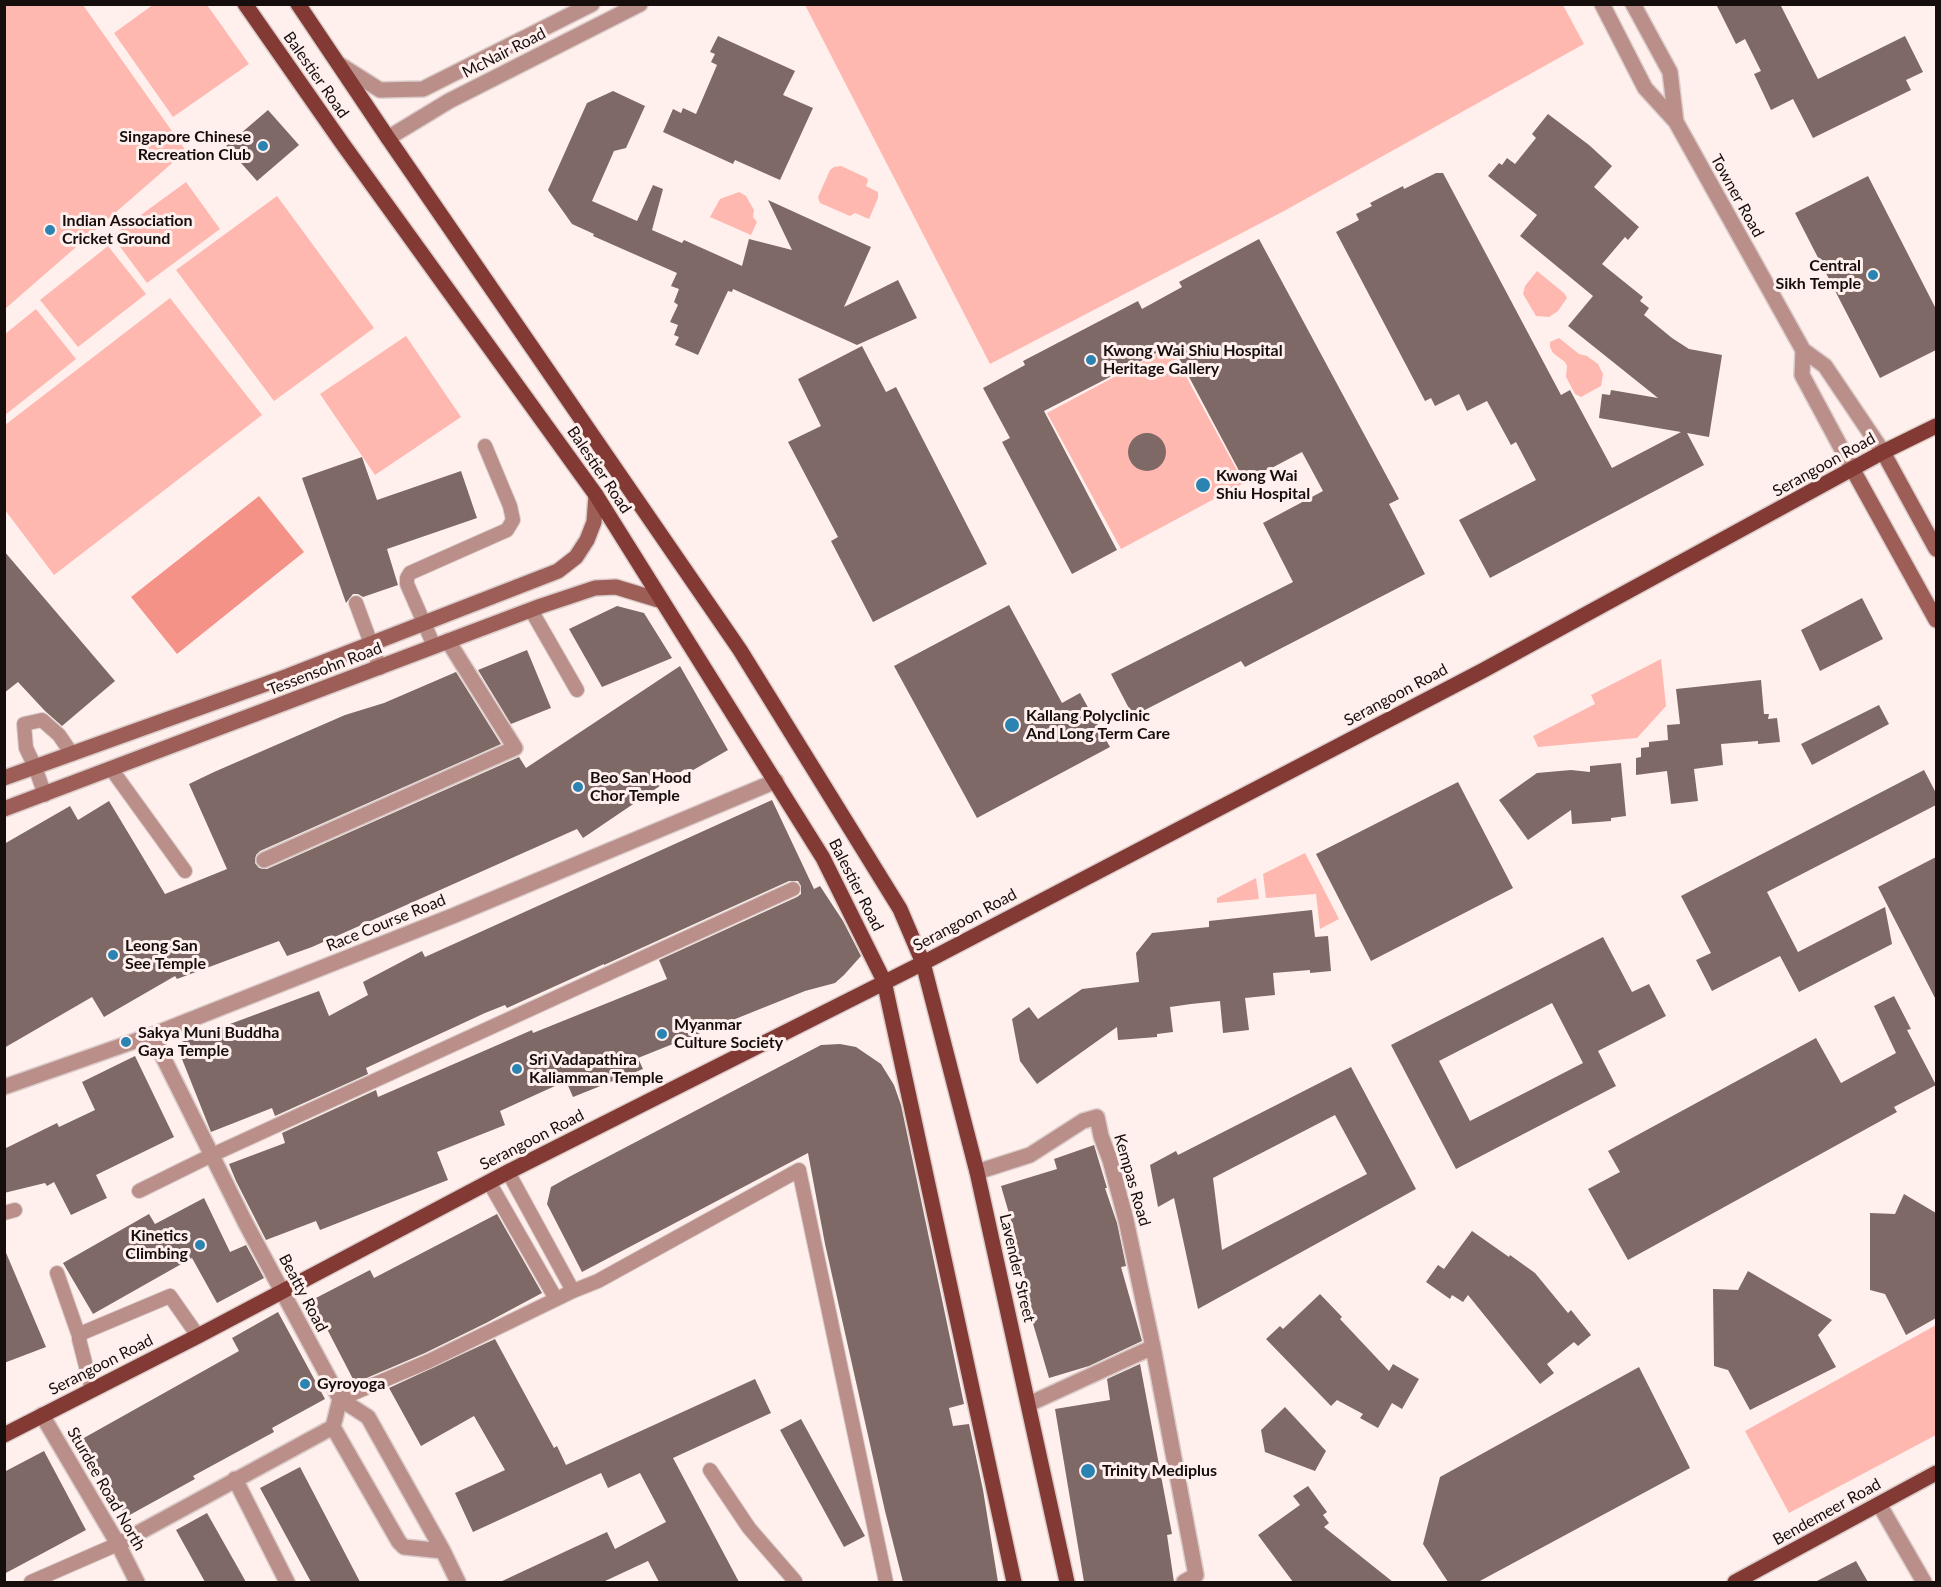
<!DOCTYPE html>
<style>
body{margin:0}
#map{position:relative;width:1941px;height:1587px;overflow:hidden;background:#fff0ee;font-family:Lato,sans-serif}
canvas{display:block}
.frame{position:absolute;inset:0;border:6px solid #160e0d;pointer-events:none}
</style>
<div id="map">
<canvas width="1941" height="1587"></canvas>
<div class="frame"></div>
</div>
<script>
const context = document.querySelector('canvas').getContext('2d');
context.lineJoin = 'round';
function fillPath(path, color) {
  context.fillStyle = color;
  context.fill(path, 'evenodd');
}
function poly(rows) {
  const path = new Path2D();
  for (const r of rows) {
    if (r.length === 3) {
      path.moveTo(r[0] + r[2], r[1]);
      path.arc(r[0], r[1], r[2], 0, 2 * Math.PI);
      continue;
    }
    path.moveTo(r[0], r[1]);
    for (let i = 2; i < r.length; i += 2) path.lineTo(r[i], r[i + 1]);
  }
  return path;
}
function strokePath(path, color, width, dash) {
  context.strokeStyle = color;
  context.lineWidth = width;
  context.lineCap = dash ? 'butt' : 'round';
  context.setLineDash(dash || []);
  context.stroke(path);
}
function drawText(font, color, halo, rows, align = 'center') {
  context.font = font + ' Lato,sans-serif';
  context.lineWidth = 6;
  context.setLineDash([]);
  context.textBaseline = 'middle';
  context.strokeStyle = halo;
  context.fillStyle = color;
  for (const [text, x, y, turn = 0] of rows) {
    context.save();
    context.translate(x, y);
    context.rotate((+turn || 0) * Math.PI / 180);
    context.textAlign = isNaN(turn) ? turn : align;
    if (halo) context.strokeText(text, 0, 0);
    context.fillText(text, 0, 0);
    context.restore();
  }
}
fillPath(poly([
 [5,4,83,5,186,151,5,309],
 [154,4,207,5,249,64,173,117,114,33],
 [805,5,1563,5,1584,44,1284,211,990,364],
 [841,166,867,178,868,181,866,186,878,192,878,198,869,219,855,213,850,216,820,203,818,197,830,170,834,167],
 [186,182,220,229,147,283,112,236],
 [739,192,746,196,754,210,753,217,757,222,751,235,710,217,720,199],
 [277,196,374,328,274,401,176,270],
 [108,246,146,294,78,347,40,300],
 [1537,271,1564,293,1567,298,1558,311,1549,317,1536,316,1523,294,1525,286],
 [170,298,262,415,54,575,5,510,5,425],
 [36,309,76,359,5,415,5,334],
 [406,336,461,417,375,475,320,394],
 [1559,338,1579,354,1587,356,1598,364,1603,374,1601,386,1581,397,1575,394,1566,377,1567,366,1565,362,1553,353,1550,347,1550,342],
 [1170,347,1244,483,1121,549,1047,413],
 [1661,659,1666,706,1637,738,1538,747,1533,736,1595,704,1591,695],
 [1305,853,1339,919,1320,929,1316,894,1266,898,1263,874],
 [1256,878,1259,899,1217,903,1217,898],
 [1936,1325,1936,1435,1789,1513,1745,1431]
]), '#feb8b0');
fillPath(poly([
 [259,496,304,552,177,654,131,597]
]), '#f59288');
fillPath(poly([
 [1716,4,1780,4,1818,79,1905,36,1923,72,1906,80,1911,90,1813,138,1793,99,1771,110,1754,74,1761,71,1745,39,1736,44],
 [718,36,795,71,783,95,813,108,780,180,735,160,733,164,663,132,673,109,681,113,683,108,696,114,717,65,711,62,715,54,710,52],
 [613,91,645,106,626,148,614,151,592,201,637,221,653,185,663,189,652,230,682,243,684,240,742,266,749,239,792,250,768,200,871,247,844,307,898,280,917,318,857,345,733,289,732,292,728,291,698,355,675,345,679,337,674,335,678,325,670,322,678,305,674,302,679,289,671,286,677,273,593,236,594,234,572,224,548,190,587,103],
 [268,110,299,145,257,181,226,146],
 [1548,114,1589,145,1612,166,1594,187,1639,227,1628,240,1625,237,1602,264,1643,297,1640,301,1649,308,1644,315,1672,338,1689,349,1722,355,1709,437,1687,433,1704,465,1490,578,1459,520,1536,480,1516,442,1511,445,1487,401,1467,411,1459,394,1435,406,1431,398,1425,401,1336,232,1359,220,1356,214,1372,206,1370,203,1403,186,1404,189,1436,173,1443,173,1561,395,1570,390,1612,468,1681,432,1599,418,1602,394,1610,395,1611,390,1658,398,1568,326,1593,296,1520,236,1537,215,1488,176,1499,163,1502,165,1507,158,1515,164,1536,138,1532,134],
 [1868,176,1936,309,1936,350,1880,378,1795,213],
 [1259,239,1399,499,1389,504,1425,574,1245,667,1241,661,1133,716,1111,674,1293,582,1263,523,1323,491,1302,452,1245,482,1172,345,1044,411,1117,550,1072,574,1002,442,1010,438,983,388,1025,365,1023,361,1138,301,1142,309,1182,287,1179,282],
 [862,346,886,392,896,387,987,564,873,622,831,541,838,537,788,442,821,426,798,379],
 [1147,452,19],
 [362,457,377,500,461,471,477,518,387,549,398,585,363,597,358,594,353,594,346,603,302,478],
 [4,551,115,681,62,726,45,711,18,682,4,693],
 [1862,598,1883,639,1820,671,1801,630],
 [1009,605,1062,703,1080,693,1110,747,977,818,894,666],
 [617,606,644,613,672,658,602,687,569,629],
 [527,650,551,708,511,724,478,670],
 [680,666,728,750,688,773,685,769,583,838,577,829,312,947,287,956,279,941,177,979,175,976,104,1017,92,997,4,1048,4,844,70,806,78,820,109,801,165,894,227,869,189,784,214,772,345,715,384,703,456,672,501,744,260,851,256,855,255,863,259,868,267,869,519,757,526,768],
 [1761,680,1764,714,1769,714,1768,719,1777,718,1780,742,1758,744,1758,741,1721,744,1723,765,1694,769,1698,801,1671,804,1667,771,1636,775,1636,758,1641,757,1641,748,1649,747,1649,742,1668,740,1667,725,1680,724,1676,689],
 [1879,705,1889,724,1812,765,1801,744],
 [1621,763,1626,816,1611,818,1611,821,1572,824,1571,810,1528,840,1499,800,1537,773,1571,770,1590,772,1590,766],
 [1924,770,1936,793,1936,805,1767,892,1798,952,1885,907,1892,944,1799,992,1780,956,1712,991,1696,960,1711,953,1681,896],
 [1458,782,1513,888,1371,961,1316,854],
 [772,800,814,889,820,886,843,921,861,956,844,975,835,983,805,991,638,1058,643,1069,573,1097,566,1081,500,1111,505,1125,437,1152,448,1180,320,1230,316,1221,266,1240,236,1181,229,1164,285,1143,282,1133,376,1090,378,1097,532,1030,533,1033,667,979,659,960,797,897,801,894,801,886,798,881,789,881,604,965,604,964,507,1008,505,1005,485,1013,366,1068,368,1074,275,1116,272,1108,211,1132,176,1044,319,991,329,1016,368,995,363,982,422,951,425,957],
 [1936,857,1936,1000,1878,887],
 [1312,910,1315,937,1328,936,1331,971,1310,973,1310,970,1273,973,1275,995,1245,998,1249,1030,1223,1033,1220,1001,1191,1004,1170,1007,1173,1032,1157,1034,1157,1037,1118,1040,1117,1027,1037,1084,1020,1061,1012,1019,1029,1007,1038,1019,1082,989,1139,982,1136,953,1152,933,1209,927,1209,921],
 [1603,937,1632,992,1649,984,1666,1016,1598,1051,1616,1086,1456,1169,1391,1045],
 [1552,1003,1583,1063,1470,1121,1439,1061],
 [1894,996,1911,1029,1907,1030,1936,1085,1894,1107,1897,1112,1628,1260,1588,1189,1620,1172,1608,1151,1816,1038,1841,1083,1896,1053,1874,1006],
 [840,1044,856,1047,881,1064,894,1085,901,1105,964,1404,949,1408,953,1426,969,1424,983,1490,998,1582,903,1582,885,1511,825,1244,808,1153,582,1272,547,1204,551,1187,567,1178,821,1045],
 [135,1056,174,1137,96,1175,107,1198,71,1215,54,1182,47,1186,45,1183,4,1193,4,1149,57,1123,59,1127,95,1110,82,1082],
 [1351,1067,1416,1189,1198,1309,1174,1198,1158,1207,1150,1165,1176,1151,1178,1155],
 [1335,1115,1367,1174,1222,1250,1213,1178],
 [1094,1145,1107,1188,1105,1188,1117,1223,1126,1266,1121,1267,1142,1341,1089,1366,1049,1378,1029,1310,1032,1309,1009,1235,1015,1234,1001,1186,1057,1169,1054,1159],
 [1904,1194,1936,1213,1936,1318,1906,1335,1885,1294,1870,1290,1870,1213,1895,1214],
 [204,1198,230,1252,246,1245,264,1278,217,1303,192,1258,93,1314,63,1263,149,1214,155,1224],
 [497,1214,542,1293,486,1323,425,1353,355,1383,312,1300,370,1270,374,1278],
 [1472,1231,1509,1257,1510,1255,1535,1273,1568,1313,1571,1310,1591,1335,1578,1346,1574,1342,1547,1364,1554,1373,1540,1384,1468,1295,1463,1302,1452,1295,1450,1299,1426,1282,1438,1265,1444,1269],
 [4,1248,46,1347,4,1363],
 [1748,1271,1832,1320,1818,1335,1836,1367,1750,1410,1728,1370,1714,1366,1713,1289,1738,1290],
 [1320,1294,1342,1317,1340,1319,1389,1371,1393,1364,1419,1379,1402,1409,1392,1403,1378,1428,1360,1418,1363,1414,1337,1400,1331,1406,1266,1339,1280,1326,1283,1329],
 [278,1312,325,1399,272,1428,274,1432,193,1476,195,1479,126,1517,82,1439,239,1351,232,1338],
 [495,1339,554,1448,557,1446,566,1465,755,1379,771,1413,673,1458,739,1582,659,1582,648,1561,603,1582,500,1582,607,1532,615,1549,666,1522,640,1473,608,1488,601,1473,473,1532,455,1493,505,1470,474,1416,421,1446,389,1388],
 [1140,1364,1172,1534,1167,1535,1174,1582,1084,1582,1055,1409,1110,1400,1107,1379],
 [1639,1367,1690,1468,1478,1582,1448,1582,1423,1544,1440,1477],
 [1285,1407,1326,1451,1315,1471,1265,1452,1261,1430],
 [801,1419,865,1536,844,1547,780,1430],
 [44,1451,86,1530,4,1574,4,1472],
 [300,1467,360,1582,311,1582,260,1488],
 [1308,1486,1327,1512,1323,1515,1329,1523,1324,1527,1393,1582,1293,1582,1258,1535,1300,1505,1293,1496],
 [207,1513,246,1582,205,1582,176,1530],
 [1856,1561,1868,1582,1815,1582]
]), '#7e6966');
const lane = poly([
 [356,603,380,668],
 [531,610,577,690],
 [434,646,407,584,407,578,410,573,507,530,513,520,510,506,485,446],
 [112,770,185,871],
 [45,795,35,767,26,748,24,724,42,720,59,735,72,754],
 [508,1172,573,1291],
 [489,1182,556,1299],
 [139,1191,212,1155,793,889],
 [4,1213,15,1210],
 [57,1273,79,1336],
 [92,1390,79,1339,82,1333,170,1296,198,1336],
 [340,1399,429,1361,573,1291,598,1281,799,1170,886,1582],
 [710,1470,749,1528,795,1581],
 [31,1582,118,1544]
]);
const street = poly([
 [1602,4,1645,88,1676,122,1803,350,1825,366,1883,452],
 [1633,4,1670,72,1676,122],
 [339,64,380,90,423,89,592,4],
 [388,138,449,101,640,4],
 [1803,350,1802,375,1853,470],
 [264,860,515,748,448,641],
 [152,1035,246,1224,340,1399,368,1417,443,1551,458,1582],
 [4,1087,152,1035,455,915,776,781],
 [977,1172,1030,1155,1083,1121,1097,1117,1101,1136,1110,1160,1126,1220,1153,1347,1196,1575,1184,1582],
 [1029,1404,1153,1347],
 [42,1415,118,1544,137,1582],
 [333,1427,399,1542,404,1547,443,1551],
 [235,1479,287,1582],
 [1879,1504,1924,1582],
 [118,1544,333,1427,340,1399]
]);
const secondary = poly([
 [1883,452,1936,549],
 [1853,470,1936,620],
 [4,778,288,676,558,571,576,557,587,540,594,522,596,495],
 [4,809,541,606,595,588,616,587,662,601]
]);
const primary = poly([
 [245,4,342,143,596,495,823,858,884,981,1014,1582],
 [298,4,388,138,740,650,900,909,923,963,977,1172,1067,1582],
 [4,1435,198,1336,508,1172,923,963,1482,671,1883,452,1936,426],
 [1735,1582,1936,1473]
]);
strokePath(lane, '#daccca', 16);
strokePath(street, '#daccca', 18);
strokePath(secondary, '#daccca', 18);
strokePath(primary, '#daccca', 18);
strokePath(lane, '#bb8f89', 14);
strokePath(street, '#bb8f89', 15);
strokePath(secondary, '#9c5e57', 15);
strokePath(primary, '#833a34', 15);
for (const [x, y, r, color] of [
 [263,146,6,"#2b83b1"],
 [50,230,6,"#2b83b1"],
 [1873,275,6,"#2b83b1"],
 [1091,360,6,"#2b83b1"],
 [1203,485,8,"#2b83b1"],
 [1012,725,8,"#2b83b1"],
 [578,787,6,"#2b83b1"],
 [113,955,6,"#2b83b1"],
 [662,1034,6,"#2b83b1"],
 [126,1042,6,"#2b83b1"],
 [517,1069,6,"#2b83b1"],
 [200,1245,6,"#2b83b1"],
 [305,1384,6,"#2b83b1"],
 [1088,1471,8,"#2b83b1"]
]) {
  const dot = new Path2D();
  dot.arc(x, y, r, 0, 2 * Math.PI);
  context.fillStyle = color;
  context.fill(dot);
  strokePath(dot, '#fff0ee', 2);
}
drawText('16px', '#160e0d', '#fff0ee', [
 ["McNair Road",504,53,-27],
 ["Balestier Road",316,75,55],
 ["Towner Road",1737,196,61],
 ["Serangoon Road",1824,465,-29],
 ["Balestier Road",599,470,56],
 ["Tessensohn Road",325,669,-21],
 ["Serangoon Road",1396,695,-28],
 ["Balestier Road",856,885,63],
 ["Serangoon Road",965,920,-28],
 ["Race Course Road",386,923,-22],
 ["Serangoon Road",532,1140,-27],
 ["Kempas Road",1132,1180,74],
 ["Lavender Street",1017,1268,77],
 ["Beatty Road",303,1293,62],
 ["Serangoon Road",101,1365,-27],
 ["Sturdee Road North",106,1489,60],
 ["Bendemeer Road",1827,1512,-29]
]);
drawText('bold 16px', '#160e0d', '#fff0ee', [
 ["Singapore Chinese",251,137,"right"],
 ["Recreation Club",251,155,"right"],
 ["Indian Association",62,221],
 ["Cricket Ground",62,239],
 ["Central",1861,266,"right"],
 ["Sikh Temple",1861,284,"right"],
 ["Kwong Wai Shiu Hospital",1103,351],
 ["Heritage Gallery",1103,369],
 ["Kwong Wai",1216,476],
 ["Shiu Hospital",1216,494],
 ["Kallang Polyclinic",1026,716],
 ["And Long Term Care",1026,734],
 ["Beo San Hood",590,778],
 ["Chor Temple",590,796],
 ["Leong San",125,946],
 ["See Temple",125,964],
 ["Myanmar",674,1025],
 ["Culture Society",674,1043],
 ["Sakya Muni Buddha",138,1033],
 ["Gaya Temple",138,1051],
 ["Sri Vadapathira",529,1060],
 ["Kaliamman Temple",529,1078],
 ["Kinetics",188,1236,"right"],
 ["Climbing",188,1254,"right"],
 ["Gyroyoga",317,1384],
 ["Trinity Mediplus",1102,1471]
], 'left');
</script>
